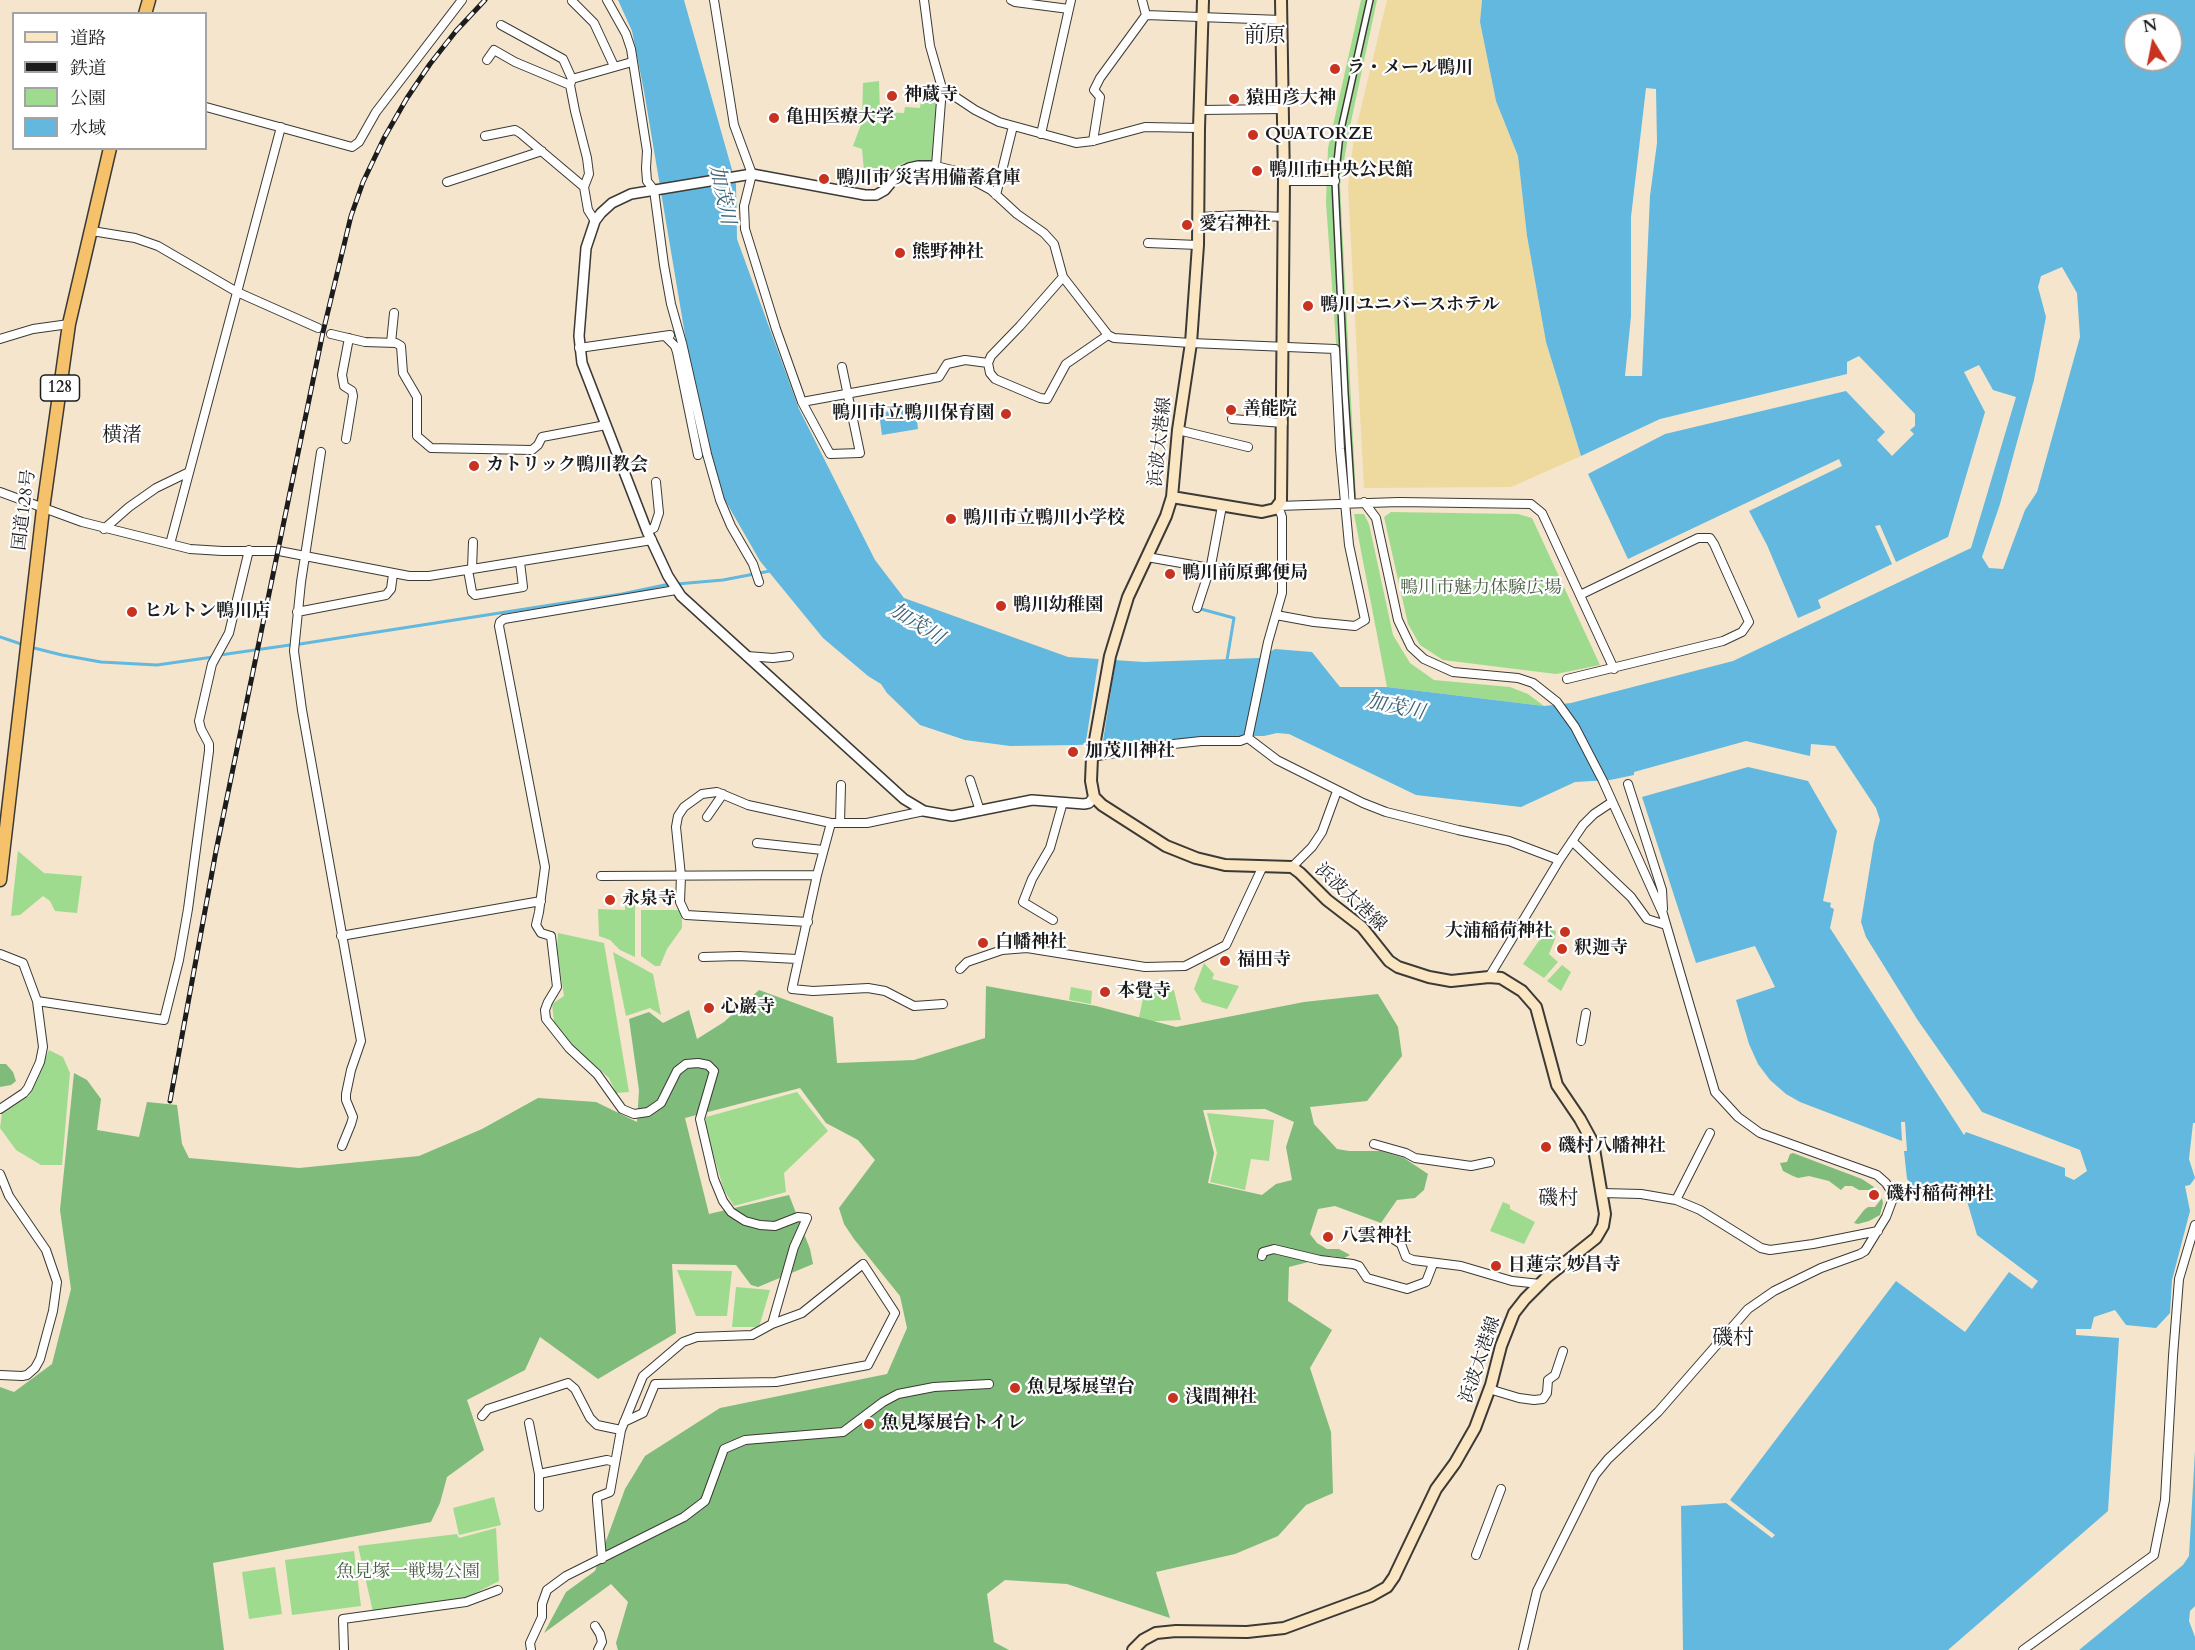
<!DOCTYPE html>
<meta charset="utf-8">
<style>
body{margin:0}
#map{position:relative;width:2195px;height:1650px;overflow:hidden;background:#f4e5cc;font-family:Cardo,"Noto Serif JP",serif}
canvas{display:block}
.legend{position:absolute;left:12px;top:12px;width:195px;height:138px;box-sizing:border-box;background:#fff;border:2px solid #a4a4a4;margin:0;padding:8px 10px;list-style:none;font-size:18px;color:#1c1c1c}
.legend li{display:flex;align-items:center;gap:12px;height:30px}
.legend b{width:30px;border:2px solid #a4a4a4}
.north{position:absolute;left:2123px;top:12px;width:60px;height:60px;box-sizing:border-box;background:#fff;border:2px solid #a4a4a4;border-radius:50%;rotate:350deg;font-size:16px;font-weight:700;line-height:24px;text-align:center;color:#1c1c1c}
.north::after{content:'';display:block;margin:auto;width:21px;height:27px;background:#c8321e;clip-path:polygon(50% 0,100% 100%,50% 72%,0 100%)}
</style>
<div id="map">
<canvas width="2195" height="1650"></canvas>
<ul class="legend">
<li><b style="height:8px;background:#fbe6c4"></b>道路</li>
<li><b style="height:8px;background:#1c1c1c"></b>鉄道</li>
<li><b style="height:16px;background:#9fdb8f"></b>公園</li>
<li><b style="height:16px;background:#62b8df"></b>水域</li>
</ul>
<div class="north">N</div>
</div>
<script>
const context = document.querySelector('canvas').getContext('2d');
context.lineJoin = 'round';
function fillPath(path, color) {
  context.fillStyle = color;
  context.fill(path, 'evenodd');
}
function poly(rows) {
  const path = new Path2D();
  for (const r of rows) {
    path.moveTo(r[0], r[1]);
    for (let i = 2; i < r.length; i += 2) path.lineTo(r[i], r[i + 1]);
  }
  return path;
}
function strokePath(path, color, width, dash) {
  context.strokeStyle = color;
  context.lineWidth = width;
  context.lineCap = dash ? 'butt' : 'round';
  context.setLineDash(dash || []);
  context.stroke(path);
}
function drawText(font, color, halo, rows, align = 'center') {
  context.font = font + ' Cardo,"Noto Serif JP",serif';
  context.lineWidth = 4.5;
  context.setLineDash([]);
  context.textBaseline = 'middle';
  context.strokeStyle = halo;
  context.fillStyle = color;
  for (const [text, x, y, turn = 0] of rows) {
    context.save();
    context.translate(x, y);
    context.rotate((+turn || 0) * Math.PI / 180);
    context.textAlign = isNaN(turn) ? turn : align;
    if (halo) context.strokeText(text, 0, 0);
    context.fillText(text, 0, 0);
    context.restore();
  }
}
fillPath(poly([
 [1361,0,1377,0,1349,131,1340,185,1356,497,1347,495,1326,203,1328,148],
 [879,81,880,112,904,113,905,107,920,108,922,94,937,93,939,96,935,157,929,162,914,161,904,163,894,168,887,177,864,171,862,149,853,146,862,122,863,83],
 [1391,512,1518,514,1532,518,1600,665,1556,674,1443,660,1420,645,1408,624,1384,517],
 [1354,514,1364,514,1369,524,1393,635,1410,663,1434,680,1510,687,1528,694,1544,706,1387,687],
 [18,851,44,873,82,876,77,913,55,911,50,901,43,896,20,915,11,916],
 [625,902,635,902,635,957,620,950,610,940,599,936,598,909,625,910],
 [641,910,679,910,682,918,682,928,667,949,660,966,655,966,641,956],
 [1547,929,1556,931,1555,939,1549,954,1558,962,1544,978,1523,964],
 [558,933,604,943,629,1092,616,1093,609,1078,573,1046,554,1022,552,1004,564,996,557,949],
 [613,952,653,974,661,1015,650,1008,626,1016],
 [1204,963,1214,974,1212,979,1239,986,1227,1009,1202,1002,1194,989],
 [1562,965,1571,972,1561,991,1547,981],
 [1071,987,1092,991,1091,1004,1069,1000],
 [1174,990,1181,1020,1138,1022,1144,994],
 [49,1050,63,1057,70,1073,62,1165,41,1165,16,1150,0,1128,2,1113,29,1096],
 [797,1092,828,1131,784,1173,786,1192,734,1206,724,1190,705,1128,706,1117],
 [1207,1113,1274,1120,1269,1161,1251,1159,1245,1190,1210,1182,1217,1153],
 [1503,1202,1510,1205,1510,1209,1535,1222,1524,1244,1490,1231],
 [677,1270,732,1271,727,1316,696,1316],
 [736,1287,770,1290,759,1327,732,1327],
 [494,1497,501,1525,459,1535,453,1508],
 [496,1528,499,1581,466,1598,373,1612,358,1546,457,1534,459,1538],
 [354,1551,361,1606,292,1615,285,1560],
 [275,1567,282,1614,249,1619,242,1572]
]), '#9fdb8f');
fillPath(poly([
 [986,986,1096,1006,1176,1027,1304,1002,1378,994,1398,1027,1402,1056,1367,1101,1310,1107,1314,1124,1337,1149,1349,1151,1381,1151,1404,1158,1428,1174,1424,1190,1415,1198,1397,1200,1381,1223,1335,1206,1318,1209,1310,1234,1317,1243,1327,1249,1339,1249,1350,1255,1344,1258,1331,1256,1289,1267,1288,1301,1332,1330,1310,1368,1331,1432,1333,1493,1306,1505,1278,1536,1235,1554,1156,1572,1170,1618,1067,1584,1005,1580,987,1594,994,1642,1009,1650,618,1650,616,1643,628,1602,611,1584,544,1633,566,1592,595,1571,625,1489,645,1456,720,1408,887,1374,907,1328,900,1296,854,1239,844,1224,839,1208,875,1160,858,1140,826,1123,800,1088,685,1118,709,1214,789,1195,810,1249,813,1264,758,1287,751,1285,736,1265,672,1264,676,1333,598,1379,540,1337,525,1370,467,1400,484,1450,447,1477,440,1503,431,1522,213,1563,224,1650,0,1650,0,1387,14,1392,52,1364,71,1289,60,1210,74,1073,87,1080,101,1099,97,1130,139,1137,147,1102,177,1105,182,1144,189,1158,299,1168,419,1156,482,1129,538,1098,596,1102,637,1122,639,1090,629,1019,649,1012,663,1023,689,1010,697,1039,724,1022,759,990,833,1017,837,1063,914,1060,985,1038],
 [1265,1109,1294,1122,1286,1147,1292,1180,1276,1184,1262,1195,1208,1183,1214,1153,1203,1110],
 [0,1064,6,1064,13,1072,16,1081,11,1085,0,1087],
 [1793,1153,1862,1179,1874,1187,1872,1190,1859,1190,1852,1186,1845,1186,1841,1190,1829,1181,1809,1176,1798,1178,1793,1176,1783,1171,1780,1163,1787,1162,1790,1154],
 [1882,1198,1883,1203,1880,1215,1869,1221,1858,1224,1854,1223,1864,1210,1868,1207,1875,1207]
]), '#7fbb7a');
fillPath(poly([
 [1387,0,1482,0,1480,22,1496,101,1518,156,1527,236,1546,342,1581,456,1511,487,1364,488,1348,187,1354,137]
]), '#eeda9e');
fillPath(poly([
 [618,0,684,0,736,184,737,239,799,409,875,560,904,598,1068,657,1144,662,1259,658,1275,649,1312,652,1340,687,1387,687,1544,706,1571,703,1733,661,1971,548,2016,397,1993,390,1979,365,1964,372,1985,412,1948,537,1896,562,1880,525,1875,526,1892,564,1818,600,1821,608,1798,618,1767,545,1749,511,1842,466,1839,459,1628,559,1588,474,1665,434,1846,391,1885,432,1877,440,1892,456,1914,434,1910,430,1915,426,1915,414,1859,356,1847,362,1847,374,1660,419,1581,456,1546,342,1527,236,1518,156,1496,101,1480,22,1482,0,2195,0,2195,1123,2193,1123,2189,1159,2195,1178,2190,1185,2185,1186,2190,1211,2172,1280,2170,1313,2156,1328,2126,1325,2115,1310,2094,1317,2091,1329,2076,1329,2076,1335,2119,1338,2108,1511,1948,1650,1683,1650,1681,1506,1726,1503,1772,1538,1775,1535,1730,1500,1896,1281,1965,1332,2009,1272,2032,1289,2038,1281,1977,1235,1967,1201,1956,1199,1945,1193,1924,1198,1907,1179,1904,1151,1907,1151,1905,1122,1901,1122,1902,1141,1800,1102,1786,1094,1770,1080,1758,1064,1749,1044,1736,1000,1775,987,1755,946,1696,963,1642,797,1748,767,1808,781,1837,831,1823,901,1831,903,1830,907,1834,909,1830,928,1964,1135,1966,1132,2065,1168,2065,1176,2074,1180,2087,1171,2080,1150,1982,1112,1917,1019,1866,937,1861,922,1874,842,1880,820,1876,808,1835,746,1811,744,1810,756,1746,741,1634,772,1634,775,1610,780,1575,782,1521,807,1416,795,1289,734,1277,733,1264,736,1238,736,1077,745,1010,746,965,740,920,725,887,693,881,684,868,676,823,638,760,561,725,500,698,412,644,91,632,31],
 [2135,24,2171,24,2171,60,2135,60],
 [915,407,918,429,882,435,879,413],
 [2195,1451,2195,1606,2190,1611,2189,1621,2195,1637,2195,1650,2079,1650,2183,1565,2189,1556]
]), '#62b8df');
fillPath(poly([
 [1646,88,1656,89,1657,143,1650,196,1642,376,1625,376,1631,316,1631,217],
 [2062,267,2077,293,2080,337,2037,492,2025,510,2003,569,1989,568,1982,557,2000,504,2034,380,2046,317,2038,287,2041,276],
 [1099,657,1116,659,1102,747,1085,748]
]), '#f4e5cc');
strokePath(poly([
 [1201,609,1234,618,1227,660],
 [0,637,24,645],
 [300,644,622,594,665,585,723,580,770,571],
 [30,647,62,655,101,662,157,665,213,657],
 [220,655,290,645]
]), '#62b8df', 3);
const pedestrian = poly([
 [1352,503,1345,393,1335,181,1340,134,1370,0]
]);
const minor = poly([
 [607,0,626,34,631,49,647,151,646,168,647,181,654,190,664,265,671,304,682,343,707,454,720,500,731,526,753,564,759,582],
 [714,0,734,125,752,174,744,206,745,229,776,329,802,402,830,454,860,453,842,367],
 [924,0,930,46,942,88,936,166,956,171,991,190,1017,214,1044,233,1054,244,1063,277,1108,335,1114,338,1191,343,1335,349,1340,449,1349,545,1365,620,1355,626,1314,622,1276,615],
 [1011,0,1015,2,1069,9],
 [572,1,594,23,614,66],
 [1146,15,1281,20],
 [501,25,563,59,572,79,570,85,575,111,587,158,589,174,584,187],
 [487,60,494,50,515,62,570,85],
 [572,79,632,62],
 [942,88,975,110,999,122,1076,143,1093,141,1145,127,1199,128],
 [206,107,352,147,359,142,376,112,462,0],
 [1200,110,1283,109],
 [1041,134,1071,0],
 [485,136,515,130,520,133,584,187,588,210,595,221],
 [1093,141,1100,97,1094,90,1100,78,1146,15,1142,0],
 [1284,181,1335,181],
 [447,182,542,151],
 [996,195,1013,126],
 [1199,217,1241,215,1284,217],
 [92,231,135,238,158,246,237,292,318,328],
 [1148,243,1198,245],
 [1063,277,1020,326,991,356,988,363,990,373,995,379,1040,398,1047,399,1066,364,1108,335],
 [331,334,365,342,396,343,401,346,403,373,417,397,417,436,431,448,532,450,538,445,542,437,606,425],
 [665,336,675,346,677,352,698,455],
 [0,339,33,329,69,324],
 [391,343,394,313],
 [579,348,670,335],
 [802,402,939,377,947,364,965,360,988,363],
 [1232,419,1283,423],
 [1178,430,1248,447],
 [346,439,353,396,352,391,344,386,342,375,349,338],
 [321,452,301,582,294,651,302,710,361,1041,351,1070,346,1094,346,1100,353,1117,351,1124,342,1146],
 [0,492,82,522,190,549,222,551,279,551,409,576,429,576,652,540],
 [1364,502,1376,518,1398,620,1411,647,1424,659,1453,672,1518,678,1533,683,1557,702,1575,727,1603,781,1663,914,1715,1092,1738,1117,1760,1133,1877,1175,1886,1183,1891,1191,1892,1201,1886,1217,1865,1251,1860,1254,1821,1268,1774,1291,1748,1309,1658,1412,1608,1459,1595,1475,1537,1591,1523,1650],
 [104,529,129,507,156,488,189,472],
 [647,531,654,528,659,513,656,482],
 [170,544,281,127],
 [1147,557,1210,568,1282,574],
 [472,569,473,542],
 [468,570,472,592,475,595,523,587,520,562],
 [1197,608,1211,565,1222,506],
 [297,612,386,595,391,589,393,574],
 [747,656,773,658,789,656],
 [1567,679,1723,641,1742,632,1749,622,1714,544,1710,538,1698,538,1580,595],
 [1092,757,1155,746,1201,741,1240,741,1248,738],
 [970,780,980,811],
 [1628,784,1662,890,1663,909],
 [707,817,723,794],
 [831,823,817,875,792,989,813,991,868,988,885,991,914,1006,943,1004],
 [840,823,841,785],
 [1572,841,1631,897,1647,919,1666,925],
 [757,843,823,850],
 [1559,860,1509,841,1458,830,1386,812,1363,803,1277,760,1248,738,1268,642,1282,593,1282,517,1278,506,1399,502,1531,504,1542,513,1614,669],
 [1292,867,1312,847,1322,832,1337,791],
 [601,876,817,875],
 [1053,920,1023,902,1032,879,1050,848,1063,802],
 [808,922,686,915,680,902,681,876,676,827,678,816,684,807,702,794,717,792,748,805,831,823,867,823,924,811],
 [341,936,541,901],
 [0,954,23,963,37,1001,43,1047,40,1062,28,1088,24,1093,0,1109],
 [703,957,739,956,797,959],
 [960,969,967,962,1002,950,1027,948,1145,967,1185,966,1226,945,1262,868],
 [1489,977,1560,859,1583,825,1594,814,1612,802],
 [37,1001,164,1020,179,960,188,909,209,751,209,744,201,729,199,721,212,664,229,633,249,550],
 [1581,1041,1586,1013],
 [1374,1144,1406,1153,1415,1158,1471,1166,1490,1162],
 [0,1174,9,1196,46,1250,57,1282,53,1311,40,1359,35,1368,27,1375,22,1376,0,1375],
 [1602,1193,1641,1194,1676,1200,1700,1210,1761,1248,1770,1250,1813,1244,1878,1231],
 [1676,1200,1710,1133],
 [1390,1237,1401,1244,1406,1257,1413,1260,1461,1266,1512,1281,1540,1284],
 [1262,1256,1263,1252,1274,1249,1320,1260,1353,1264,1359,1266,1367,1278,1407,1289,1426,1282,1433,1264],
 [1489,1389,1519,1398,1534,1400,1543,1399,1547,1393,1548,1380,1555,1375,1563,1351],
 [482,1416,488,1409,568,1383,575,1389,590,1418,597,1425,621,1430],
 [624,1422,643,1413,655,1384,776,1382,868,1365,895,1313,863,1264,802,1313,772,1324],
 [529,1423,539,1474,607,1460,615,1462],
 [539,1474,539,1507],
 [1476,1555,1501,1489],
 [602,1559,597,1500,597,1497,610,1492,621,1430,643,1376,683,1342,697,1337,752,1335,772,1324,794,1247,807,1218,798,1217,775,1226,760,1225,745,1221,731,1212,723,1201,714,1179,700,1119,714,1071,708,1065,698,1063,686,1064,677,1071,661,1103,648,1112,634,1114,622,1109,597,1074,569,1048,546,1019,545,1010,548,1002,557,987,551,936,541,933,536,925,539,912,545,867,499,626,500,622,504,619,676,590],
 [595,1626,600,1634,602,1642,598,1650],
 [344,1650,343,1619,466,1602,498,1590],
 [531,1650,530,1643,542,1617,542,1604,547,1590,566,1576,684,1517,705,1501,724,1449,745,1440,843,1432,883,1402,898,1394,934,1387,989,1384],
 [2023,1650,2154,1555,2165,1500,2173,1356,2179,1279,2195,1225]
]);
const tertiary = poly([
 [936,166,918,166,909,168,899,173,885,190,876,195,865,195,752,174,631,194,612,203,601,213,595,221,586,248,579,336,582,363,647,531,668,576,681,596,904,799,924,811,952,816,1032,800,1084,804,1089,803,1094,797]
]);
const secondary = poly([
 [1172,497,1262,512,1275,509,1281,501,1284,181,1281,0],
 [1133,1650,1143,1640,1156,1633,1176,1631,1247,1632,1284,1628,1371,1596,1387,1587,1394,1577,1436,1489,1455,1463,1475,1428,1491,1385,1501,1346,1514,1313,1525,1299,1547,1277,1596,1238,1603,1226,1605,1214,1593,1143,1580,1119,1557,1085,1536,1007,1522,991,1501,978,1489,977,1451,981,1429,977,1398,967,1389,961,1362,927,1327,900,1300,873,1292,867,1225,865,1196,858,1166,846,1102,805,1094,797,1091,781,1092,757,1110,656,1128,597,1166,516,1172,497,1178,430,1191,343,1198,245,1199,128,1203,0]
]);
const trunk = poly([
 [145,14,149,0],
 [0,880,43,509,69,324,110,148]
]);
strokePath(pedestrian, '#3c3a36', 8);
strokePath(minor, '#3c3a36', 10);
strokePath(tertiary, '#3c3a36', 12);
strokePath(secondary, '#3c3a36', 14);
strokePath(trunk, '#3c3a36', 15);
strokePath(pedestrian, '#fff', 5);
strokePath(minor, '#fff', 8);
strokePath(tertiary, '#fff', 9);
strokePath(secondary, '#fbe6c4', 10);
strokePath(trunk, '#f5c16b', 12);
const rail = poly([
 [170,1101,216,851,323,332,351,216,363,182,384,138,407,98,430,64,456,31,485,0]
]);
strokePath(rail, '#1c1c1c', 5);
strokePath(rail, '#fff', 3, [9]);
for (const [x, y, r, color] of [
 [1335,69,6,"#c8321e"],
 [892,96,6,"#c8321e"],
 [1234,99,6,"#c8321e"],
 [774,118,6,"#c8321e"],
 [1253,135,6,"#c8321e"],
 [1257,171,6,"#c8321e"],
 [824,179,6,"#c8321e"],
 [1187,225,6,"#c8321e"],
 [900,253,6,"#c8321e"],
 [1308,306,6,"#c8321e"],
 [1231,410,6,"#c8321e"],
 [1006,414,6,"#c8321e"],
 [474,466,6,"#c8321e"],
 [951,519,6,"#c8321e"],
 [1170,574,6,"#c8321e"],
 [1001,606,6,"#c8321e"],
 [132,612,6,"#c8321e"],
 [1073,752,6,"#c8321e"],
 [610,900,6,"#c8321e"],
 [1565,932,6,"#c8321e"],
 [983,943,6,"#c8321e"],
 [1562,949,6,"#c8321e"],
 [1225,961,6,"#c8321e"],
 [1105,992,6,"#c8321e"],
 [709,1008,6,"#c8321e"],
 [1546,1147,6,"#c8321e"],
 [1874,1195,6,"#c8321e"],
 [1328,1237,6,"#c8321e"],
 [1496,1266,6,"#c8321e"],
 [1015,1388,6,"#c8321e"],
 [1173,1398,6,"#c8321e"],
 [869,1424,6,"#c8321e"]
]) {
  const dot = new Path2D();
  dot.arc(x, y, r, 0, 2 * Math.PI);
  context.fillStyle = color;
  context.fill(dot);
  strokePath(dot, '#fff', 2);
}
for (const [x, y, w] of [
 [60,388,39]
]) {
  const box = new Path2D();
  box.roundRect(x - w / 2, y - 13, w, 26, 4.5);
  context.fillStyle = '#fff';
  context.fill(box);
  strokePath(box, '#1c1c1c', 1.5);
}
drawText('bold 16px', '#1c1c1c', null, [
 ["128",60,388]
]);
drawText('bold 18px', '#1c1c1c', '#fff', [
 ["ラ・メール鴨川",1347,69],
 ["神蔵寺",904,96],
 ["猿田彦大神",1246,99],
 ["亀田医療大学",786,118],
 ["QUATORZE",1265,135],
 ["鴨川市中央公民館",1269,171],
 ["鴨川市 災害用備蓄倉庫",836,179],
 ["愛宕神社",1199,225],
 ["熊野神社",912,253],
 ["鴨川ユニバースホテル",1320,306],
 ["善能院",1243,410],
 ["鴨川市立鴨川保育園",994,414,"right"],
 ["カトリック鴨川教会",486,466],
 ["鴨川市立鴨川小学校",963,519],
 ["鴨川前原郵便局",1182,574],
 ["鴨川幼稚園",1013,606],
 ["ヒルトン鴨川店",144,612],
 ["加茂川神社",1085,752],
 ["永泉寺",622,900],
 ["大浦稲荷神社",1553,932,"right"],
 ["白幡神社",995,943],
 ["釈迦寺",1574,949],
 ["福田寺",1237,961],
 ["本覺寺",1117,992],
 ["心巖寺",721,1008],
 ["磯村八幡神社",1558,1147],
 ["磯村稲荷神社",1886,1195],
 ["八雲神社",1340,1237],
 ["日蓮宗 妙昌寺",1508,1266],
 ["魚見塚展望台",1027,1388],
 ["浅間神社",1185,1398],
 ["魚見塚展台トイレ",881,1424]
], 'left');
drawText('18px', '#1c1c1c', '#fff', [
 ["浜波太港線",1161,442,-84],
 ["国道128号",25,510,-83],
 ["浜波太港線",1350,898,43],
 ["浜波太港線",1481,1360,-71]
]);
drawText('18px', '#4a5f44', '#fff', [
 ["鴨川市魅力体験広場",1481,589],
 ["魚見塚一戦場公園",408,1573]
]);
drawText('italic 20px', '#3c6274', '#fff', [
 ["加茂川",721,195,78],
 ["加茂川",916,625,32],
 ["加茂川",1395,708,12]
]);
drawText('20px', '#1c1c1c', '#fff', [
 ["横渚",122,436],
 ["磯村",1558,1199]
]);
drawText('21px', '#1c1c1c', '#fff', [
 ["前原",1265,37],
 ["磯村",1733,1339]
]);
</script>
